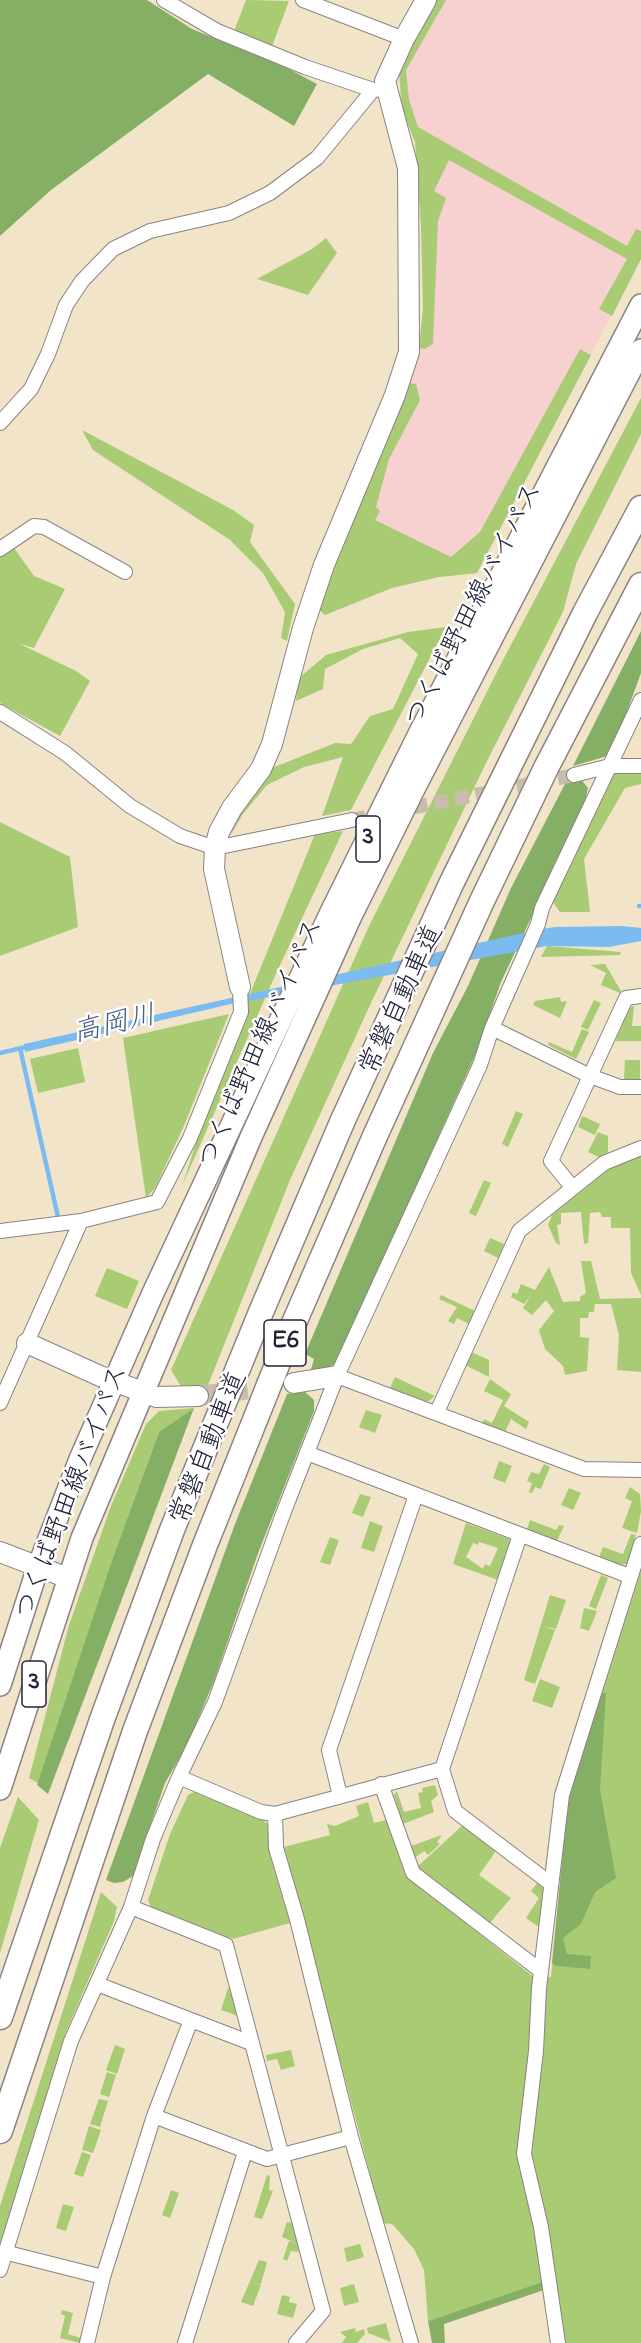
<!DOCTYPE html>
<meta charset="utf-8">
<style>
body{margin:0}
canvas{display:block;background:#f2e4c9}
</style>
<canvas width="641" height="2343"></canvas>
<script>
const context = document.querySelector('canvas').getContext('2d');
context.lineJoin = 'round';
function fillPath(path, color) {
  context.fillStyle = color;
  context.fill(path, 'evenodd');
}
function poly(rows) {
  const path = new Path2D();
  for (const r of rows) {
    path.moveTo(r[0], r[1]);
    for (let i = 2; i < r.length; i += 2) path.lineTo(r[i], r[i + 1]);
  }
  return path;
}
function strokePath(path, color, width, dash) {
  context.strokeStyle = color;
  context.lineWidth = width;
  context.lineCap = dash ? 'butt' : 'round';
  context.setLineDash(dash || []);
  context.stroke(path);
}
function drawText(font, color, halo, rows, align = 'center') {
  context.font = font + ' "Indie Flower","Klee One",sans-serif';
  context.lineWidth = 5;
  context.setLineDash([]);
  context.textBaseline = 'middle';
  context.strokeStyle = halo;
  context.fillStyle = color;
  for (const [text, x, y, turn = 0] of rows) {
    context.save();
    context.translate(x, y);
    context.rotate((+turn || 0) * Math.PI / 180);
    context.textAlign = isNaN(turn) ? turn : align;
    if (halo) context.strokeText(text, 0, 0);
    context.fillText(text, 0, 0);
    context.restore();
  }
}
fillPath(poly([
 [436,0,641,0,641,259,477,573,439,577,392,588,325,615,418,355,423,308,421,224,415,142,402,109,399,74]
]), '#f7d0d0');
fillPath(poly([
 [246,0,289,1,272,46,234,31],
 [436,0,446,0,406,70,409,100,418,127,627,246,636,229,641,231,641,259,612,316,599,309,627,259,449,160,434,191,446,198,438,221,433,344,425,349,419,348,423,308,421,224,415,142,402,109,399,74,405,56],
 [326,238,337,253,308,295,257,279,312,249],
 [580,349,591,355,477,573,439,577,392,588,325,615,318,609,409,383,416,384,420,400,389,459,376,507,380,511,375,520,451,557,480,532],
 [641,398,641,434,576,564,563,612,486,763,371,1003,290,1180,208,1385,182,1388,171,1370,369,926,503,660],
 [82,430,233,510,254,525,250,542,295,604,287,641,281,638,285,612,263,573,230,540,93,450],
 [14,548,34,576,65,589,34,648,18,643,76,671,90,681,60,736,0,703,0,556],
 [446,627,351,810,322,816,343,757,304,767,267,785,243,814,230,836,239,812,272,768,335,743,351,744,370,716,393,709,418,654,400,638,363,649,325,669,323,689,296,701,299,678,326,655,408,632],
 [641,770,641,784,625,788,584,859,590,912,560,912,552,901,615,772],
 [0,822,70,857,78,927,0,956],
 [343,831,274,978,182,1186,201,1128,252,989,315,834],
 [547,946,621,952,620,955,541,957],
 [605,964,621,991,620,993,601,985,606,973,590,965],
 [560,997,561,1002,567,1001,560,1018,533,1005,535,1001],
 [594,1000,601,1003,588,1030,581,1027],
 [634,1006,632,1026,641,1026,641,1041,615,1041,630,1007],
 [229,1014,183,1128,155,1188,146,1198,123,1038],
 [582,1029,589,1032,576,1059,548,1045,549,1042,572,1052],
 [78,1048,85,1082,38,1093,30,1059],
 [625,1060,640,1060,640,1079,624,1079],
 [516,1111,523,1114,508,1147,502,1144],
 [582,1116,600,1124,595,1135,578,1127],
 [598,1132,608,1136,608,1152,599,1157,588,1152],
 [641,1155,641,1295,631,1273,630,1228,611,1228,611,1217,602,1217,600,1212,590,1213,588,1243,584,1244,581,1212,561,1213,561,1224,557,1225,560,1245,556,1243,548,1225,552,1215,608,1170,625,1159],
 [484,1180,491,1183,476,1216,469,1213],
 [490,1238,504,1244,498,1258,484,1251],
 [581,1261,591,1261,600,1299,641,1298,641,1372,617,1370,619,1335,611,1304,595,1304,594,1312,589,1312,588,1318,580,1318,580,1337,589,1338,587,1371,565,1375,563,1366,545,1349,539,1330,554,1311,546,1300,532,1315,523,1308,532,1294,524,1304,511,1297,513,1292,517,1294,521,1284,535,1290,549,1267,563,1302,580,1301,580,1297,586,1293],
 [107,1268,139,1281,127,1309,95,1296],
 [441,1295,475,1311,469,1324,457,1318,454,1324,448,1321,457,1307,439,1299],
 [471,1352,489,1360,489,1377,465,1365],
 [395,1377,435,1396,427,1402,390,1388],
 [490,1379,511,1394,504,1406,529,1422,526,1429,511,1419,505,1432,482,1423,484,1419,492,1423,503,1400,484,1391],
 [194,1408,159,1432,112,1560,38,1783,29,1778,69,1625,111,1506,146,1424,159,1411],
 [366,1410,382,1415,375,1433,359,1427],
 [499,1461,512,1466,505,1483,493,1478],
 [544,1464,550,1467,541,1489,535,1487,532,1493,529,1492,532,1483,527,1481,531,1472,539,1474],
 [630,1487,640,1494,641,1511,637,1533,622,1528,632,1501,625,1498],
 [569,1488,581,1493,573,1510,561,1505],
 [360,1494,371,1497,363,1517,352,1513],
 [530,1520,556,1530,559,1525,564,1526,557,1541,527,1529],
 [370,1521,383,1526,374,1552,361,1548],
 [466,1523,509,1539,513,1545,501,1581,453,1564],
 [479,1542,498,1548,490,1566,485,1564,483,1569,466,1557,473,1543,478,1545],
 [631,1534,636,1535,627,1564,620,1565,599,1557,603,1547,623,1554],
 [330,1537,339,1540,330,1565,320,1562],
 [641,1571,641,2343,565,2343,554,2278,428,2321,424,2270,414,2249,392,2224,383,2223,284,1847,330,1835,327,1824,335,1826,359,1816,356,1806,368,1802,374,1823,386,1820,405,1875,535,1978,551,1977,568,1802],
 [601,1575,608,1578,596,1609,589,1606],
 [550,1595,566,1600,556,1629,543,1626,555,1630,535,1684,524,1680],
 [584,1608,597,1611,589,1631,580,1628],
 [540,1679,560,1687,552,1708,532,1701],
 [435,1785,438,1795,431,1801,434,1812,403,1824,394,1795,397,1791,404,1812,421,1808,418,1793,423,1792,422,1788],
 [194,1792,263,1820,269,1825,269,1852,290,1923,233,1939,151,1907,148,1900,170,1834,188,1795],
 [18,1797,39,1820,0,1953,0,1848],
 [464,1824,496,1851,479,1875,511,1898,489,1924,417,1867],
 [442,1835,437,1842,440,1844,428,1855,424,1851,416,1857,414,1855,411,1846],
 [538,1882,544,1889,540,1928,526,1918,539,1898,531,1891],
 [101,1892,117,1907,114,1921,65,2034,0,2245,0,2206],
 [228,1988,231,1990,238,2016,221,2010],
 [115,2045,125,2049,117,2074,106,2070],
 [291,2050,295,2066,281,2070,277,2059,267,2061,266,2055],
 [107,2072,116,2075,109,2097,100,2094],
 [99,2099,108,2101,100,2127,90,2124],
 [89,2126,101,2130,93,2153,82,2150],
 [82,2152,91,2155,83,2177,74,2174],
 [267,2175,270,2176,269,2190,273,2191,262,2219,254,2217],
 [171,2190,179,2193,170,2218,162,2215],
 [63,2204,74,2207,66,2231,56,2228],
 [287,2222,294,2223,299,2247,298,2252,291,2251,287,2261,283,2259,289,2241,296,2243,282,2237],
 [360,2244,364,2257,347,2262,344,2248],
 [259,2260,267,2262,261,2284,255,2283,261,2285,253,2306,241,2302],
 [354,2284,359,2302,344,2306,340,2288],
 [282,2295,290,2297,289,2302,297,2304,293,2318,277,2314],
 [62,2310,73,2313,68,2334,81,2338,80,2343,60,2338,65,2316,61,2314],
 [386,2323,391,2342,368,2333,367,2328],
 [355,2328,356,2332,364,2329,365,2334,357,2343,342,2343,346,2337,340,2332]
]), '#a9cb74');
fillPath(poly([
 [0,0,147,0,192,29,285,67,317,84,294,126,208,74,51,190,0,236],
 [641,631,641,673,612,752,604,757,573,766],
 [580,778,588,788,585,803,501,982,477,1051,336,1364,310,1373,314,1359,305,1354,433,1053,468,986,511,888,567,780],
 [305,1392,314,1400,314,1411,257,1556,214,1681,187,1745,165,1783,133,1876,123,1882,114,1883,106,1880,235,1524,287,1394],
 [194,1408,141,1549,48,1794,37,1785,112,1560,159,1432],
 [601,1693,606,1693,600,1790,616,1878,595,1892,581,1924,563,1938,567,1954,591,1956,590,1969,556,1966,552,1963,568,1802],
 [542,2282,544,2290,444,2324,445,2343,432,2343,428,2321]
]), '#86af66');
fillPath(poly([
 [623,926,641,928,641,941,609,947,547,946,231,1004,25,1052,24,1044,537,930,555,927]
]), '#7bbbef');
strokePath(poly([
 [639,906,641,906],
 [20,1048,58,1217],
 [0,1053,30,1046]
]), '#7bbbef', 4.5);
strokePath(poly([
 [352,820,574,775]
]), '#c8bdad', 14, [14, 7]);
strokePath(poly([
 [198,1396,294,1383]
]), '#c8bdad', 20, [20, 10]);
const street = poly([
 [164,0,217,31,305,67,373,90],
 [303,0,404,39],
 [0,423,31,389,48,354,66,305,82,281,113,249,150,231,229,213,270,193,317,158,373,90,386,89],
 [0,549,34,526,44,527,125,572],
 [0,712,65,753,130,806,180,836,215,848,352,820],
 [574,775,610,766,641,766],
 [492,1028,590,1076,620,1087,641,1087],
 [572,1187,551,1161,626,998,641,996],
 [0,1231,81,1221,157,1202,190,1138,241,1012,240,987],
 [337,1376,584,1469,641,1470],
 [0,1403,81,1221],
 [437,1412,519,1231,604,1163,641,1148],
 [307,1453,629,1576],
 [442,1769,455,1811,551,1884],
 [179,1777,261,1812,275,1814,442,1769,520,1535],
 [381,1784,413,1873,541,1971],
 [340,1796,329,1750,416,1495],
 [275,1814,276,1848,297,1919,351,2137,411,2343],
 [131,1907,226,1945,323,2311,296,2343],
 [97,1984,251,2043],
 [154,2116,267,2159,351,2137],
 [4,2252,103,2277,87,2343],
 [0,2270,71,2041,131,1907,153,1839,179,1777,215,1702,283,1514,337,1376,480,1065,492,1028,538,924,542,908,641,700],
 [103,2277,154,2116,191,2020],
 [185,2343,245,2152],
 [558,2343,541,2227,524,2154,536,2051,539,1988,562,1795,641,1544]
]);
const secondary = poly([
 [240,987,214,869,215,848,219,832,232,808,261,769,272,744,303,628,324,565,395,395,409,352,408,168,385,81,404,39,426,0],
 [27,1343,100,1376,156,1397,198,1396],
 [294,1383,337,1376],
 [0,1552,68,1578]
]);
const primary = poly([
 [0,1685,38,1567,80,1459,153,1293,331,912,420,732,641,305],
 [0,1789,82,1538,251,1137,351,916,415,787,641,350]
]);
const highway = poly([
 [0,2017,103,1717,172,1530,261,1312,343,1120,452,882,585,613,641,508],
 [0,2131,135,1731,205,1545,291,1330,375,1136,482,901,546,768,641,585]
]);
strokePath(street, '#8a8382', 16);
strokePath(secondary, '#8a8382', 22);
strokePath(primary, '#8a8382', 24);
strokePath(highway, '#8a8382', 27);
strokePath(street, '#fff', 14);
strokePath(secondary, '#fff', 20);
strokePath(primary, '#fff', 21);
strokePath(highway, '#fff', 24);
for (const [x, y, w] of [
 [368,839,24],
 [285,1343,42],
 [34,1684,24]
]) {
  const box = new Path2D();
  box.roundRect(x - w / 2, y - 23, w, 46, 4.5);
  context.fillStyle = '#fff';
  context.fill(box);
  strokePath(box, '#22223b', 1.5);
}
drawText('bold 26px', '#22223b', null, [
 ["3",368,839],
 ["E6",285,1343],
 ["3",34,1684]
]);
drawText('27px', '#22223b', '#fff', [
 ["つくば野田線バイパス",476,606,-63],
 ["常磐自動車道",404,1001,-65],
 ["つくば野田線バイパス",263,1044,-66],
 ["常磐自動車道",211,1449,-68],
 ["つくば野田線バイパス",74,1493,-69]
]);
drawText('italic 28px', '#465f83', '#fff', [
 ["高岡川",115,1027,-13]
]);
</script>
